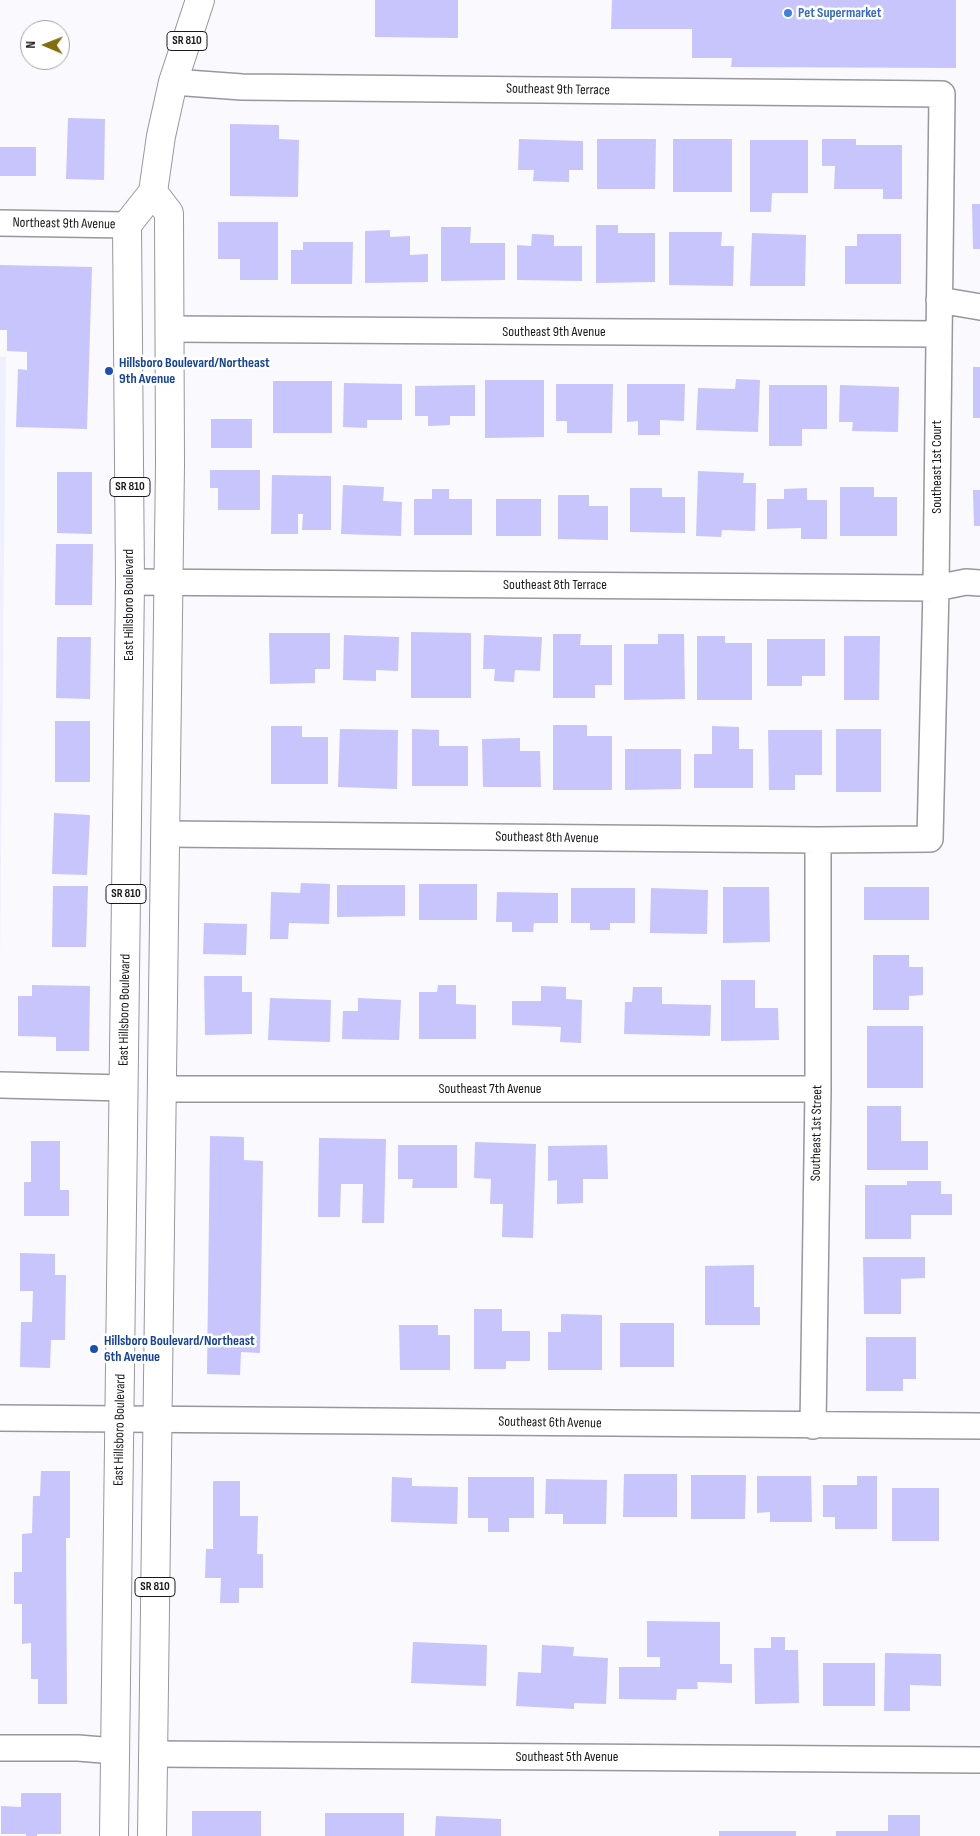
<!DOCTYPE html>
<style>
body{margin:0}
#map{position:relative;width:980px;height:1836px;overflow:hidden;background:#f9f9fe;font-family:"Sofia Sans Condensed",sans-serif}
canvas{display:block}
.north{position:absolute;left:20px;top:20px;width:50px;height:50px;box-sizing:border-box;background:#fff;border:1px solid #a3a3a4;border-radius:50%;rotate:271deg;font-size:14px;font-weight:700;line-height:20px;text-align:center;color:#19191c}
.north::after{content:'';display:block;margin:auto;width:18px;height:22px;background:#826e0c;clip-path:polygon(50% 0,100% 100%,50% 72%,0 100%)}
</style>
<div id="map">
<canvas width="980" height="1836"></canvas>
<div class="north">N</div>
</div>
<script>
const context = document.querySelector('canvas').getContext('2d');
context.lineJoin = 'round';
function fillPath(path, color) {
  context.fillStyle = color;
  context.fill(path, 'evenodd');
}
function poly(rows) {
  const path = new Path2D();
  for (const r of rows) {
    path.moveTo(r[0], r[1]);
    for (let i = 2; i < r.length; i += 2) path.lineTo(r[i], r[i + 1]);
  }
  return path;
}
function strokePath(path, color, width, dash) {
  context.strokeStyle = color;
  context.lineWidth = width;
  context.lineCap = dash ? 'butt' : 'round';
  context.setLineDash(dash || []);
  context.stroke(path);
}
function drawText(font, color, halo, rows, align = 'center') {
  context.font = font + ' "Sofia Sans Condensed",sans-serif';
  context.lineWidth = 5;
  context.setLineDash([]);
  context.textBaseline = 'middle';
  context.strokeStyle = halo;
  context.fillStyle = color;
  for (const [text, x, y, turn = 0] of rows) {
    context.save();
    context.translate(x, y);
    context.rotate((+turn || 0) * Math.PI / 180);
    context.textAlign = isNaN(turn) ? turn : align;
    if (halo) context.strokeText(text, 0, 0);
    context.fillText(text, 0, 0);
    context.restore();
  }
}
fillPath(poly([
 [0,357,6,357,0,956]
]), '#efeffd');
fillPath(poly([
 [375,0,458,0,458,38,375,37],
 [612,0,956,0,956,68,731,67,732,58,692,58,692,29,611,29],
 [68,118,105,119,104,180,66,179],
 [230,124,279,125,279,139,299,140,298,197,230,196],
 [519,139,583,141,583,170,569,170,569,182,533,181,534,170,518,170],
 [597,139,656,139,655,189,597,189],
 [673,139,732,139,732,192,673,192],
 [822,139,856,139,856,145,902,145,902,199,883,199,883,189,834,189,835,166,822,166],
 [750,140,808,140,808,193,772,193,771,212,750,212],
 [0,147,36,147,36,176,0,176],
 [972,204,980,204,980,249,973,249],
 [218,222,278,222,278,280,240,280,240,259,218,259],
 [596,225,618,225,618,233,655,233,655,282,596,283],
 [441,227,471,227,470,243,505,243,505,280,441,281],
 [390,230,390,237,410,236,410,255,428,254,428,282,365,283,365,231],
 [669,232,722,232,721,246,734,246,733,286,669,285],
 [752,233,806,235,805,286,750,286],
 [532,234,554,235,554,246,582,246,582,281,517,280,517,245,531,246],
 [857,234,901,234,901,284,845,284,845,246,857,246],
 [303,242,353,242,352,284,291,284,291,250,303,250],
 [0,265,92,267,87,429,16,427,18,369,27,370,27,352,7,351,7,330,0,330],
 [973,367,980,367,980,418,973,418],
 [736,379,760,380,758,432,696,430,698,388,735,389],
 [485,380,544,380,544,437,485,438],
 [273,381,332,381,332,433,273,433],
 [344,383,402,384,402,420,367,420,367,428,343,427],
 [556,384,613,384,612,433,567,433,567,421,556,421],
 [627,384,685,384,684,421,660,420,660,435,638,435,638,421,627,422],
 [475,385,475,416,450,416,450,425,428,426,428,416,415,416,415,386],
 [769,385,827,385,827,429,802,429,802,446,769,446],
 [840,385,899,387,898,432,852,431,853,422,839,422],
 [211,419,252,419,252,448,211,448],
 [210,470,260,470,260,510,218,510,218,488,210,488],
 [698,471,744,473,743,483,756,483,755,531,722,530,721,537,696,536],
 [57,472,92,472,92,534,57,533],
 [272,475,331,476,331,530,302,530,303,514,298,514,298,534,271,534],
 [343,485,384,487,383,501,402,502,401,536,341,534],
 [840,487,874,487,874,497,897,497,897,536,840,536],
 [630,488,662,488,662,497,685,497,685,533,630,532],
 [807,488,807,500,827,500,827,539,801,539,801,528,767,529,767,499,784,499,784,489],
 [432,489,449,489,449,499,472,499,472,535,414,535,414,499,432,499],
 [973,490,980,490,980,526,974,526],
 [558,495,589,495,589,506,608,506,608,540,558,539],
 [496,499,541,499,541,536,496,536],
 [56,544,93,544,92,605,55,605],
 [411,632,471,633,471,698,411,698],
 [269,633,330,633,330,669,315,669,315,683,270,684],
 [553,634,581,634,580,645,612,645,612,685,595,685,595,698,553,698],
 [658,634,684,634,685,699,624,700,624,644,658,644],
 [344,635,399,637,398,671,376,670,376,681,343,680],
 [484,635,542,637,540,671,515,670,514,682,494,681,495,669,483,669],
 [697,636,725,636,725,643,752,643,752,700,697,700],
 [844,636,880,636,879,700,844,700],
 [57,637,91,637,90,699,56,698],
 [767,639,825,639,825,676,802,676,802,686,767,686],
 [55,721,90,721,90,782,55,782],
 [553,725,587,725,587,736,612,736,612,790,553,790],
 [271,726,302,726,302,737,328,737,328,784,271,784],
 [712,726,739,727,739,749,753,749,753,788,694,788,694,754,712,754],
 [340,729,398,730,397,789,338,787],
 [412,729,439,730,439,746,468,746,468,786,412,786],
 [836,729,881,729,881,792,836,792],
 [768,730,822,730,822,775,795,775,795,790,769,790],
 [520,738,520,751,540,751,541,787,483,787,482,739],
 [625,749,681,749,681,789,625,790],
 [54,813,90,815,87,875,52,874],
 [301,883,330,884,329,924,289,923,288,939,270,939,271,892,300,893],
 [419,884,477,884,477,920,419,920],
 [337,885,405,885,405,916,337,917],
 [53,886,88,886,86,947,52,947],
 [723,887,769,887,770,942,723,943],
 [864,887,929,887,929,920,864,920],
 [571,888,635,888,635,923,610,923,610,930,590,930,590,923,571,923],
 [651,888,708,890,707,934,650,933],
 [497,892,558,893,558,923,534,923,533,932,512,932,512,922,496,922],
 [204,923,247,924,246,955,203,954],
 [873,955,909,955,909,967,923,967,923,995,909,996,909,1010,873,1010],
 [204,976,242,976,242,992,252,992,252,1034,205,1035],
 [721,980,755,980,755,1008,778,1008,779,1040,721,1041],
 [32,985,90,986,89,1051,56,1051,56,1037,18,1036,18,996,32,996],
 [438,985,456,985,456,1004,476,1005,476,1039,419,1039,419,992,437,992],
 [541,986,566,987,566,999,582,1000,581,1043,560,1042,561,1027,512,1025,512,1001,541,1001],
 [633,987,662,987,662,1004,711,1005,710,1036,624,1034,625,1002,632,1002],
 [270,998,331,1000,330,1042,268,1040],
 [358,998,401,1000,399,1040,342,1039,343,1011,358,1011],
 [867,1026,923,1026,923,1088,867,1088],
 [867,1106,901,1106,901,1141,928,1141,928,1170,867,1170],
 [210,1136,244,1137,244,1160,263,1161,260,1353,241,1352,240,1375,207,1374],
 [319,1138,386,1139,384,1223,362,1223,363,1184,341,1184,340,1217,318,1217],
 [31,1141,60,1141,60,1190,69,1190,69,1216,24,1216,24,1182,31,1182],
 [475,1142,536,1144,533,1238,502,1237,503,1204,490,1204,491,1179,474,1178],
 [398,1145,457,1145,457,1188,412,1188,413,1179,398,1179],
 [607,1145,608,1179,583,1179,583,1203,557,1204,557,1180,548,1181,548,1146],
 [907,1181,941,1181,941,1194,952,1194,952,1215,911,1215,911,1239,865,1239,865,1185,907,1185],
 [20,1253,55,1254,55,1275,66,1275,65,1340,51,1340,50,1368,20,1367,21,1322,32,1322,33,1291,20,1291],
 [863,1257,925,1257,925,1278,901,1279,901,1314,864,1314],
 [754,1265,754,1307,760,1307,760,1325,705,1325,705,1266],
 [474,1309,502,1309,502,1331,530,1331,530,1361,506,1361,506,1369,474,1369],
 [561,1314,602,1315,602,1370,548,1370,548,1332,561,1332],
 [620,1323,674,1323,674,1367,620,1367],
 [399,1325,438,1325,438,1335,450,1335,450,1370,400,1370],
 [866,1337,916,1337,916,1379,903,1379,903,1391,866,1391],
 [41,1471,70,1471,70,1538,66,1538,67,1704,38,1704,38,1679,31,1679,31,1643,22,1644,22,1604,14,1604,14,1572,22,1572,22,1534,32,1533,33,1496,40,1496],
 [624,1474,677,1474,677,1517,623,1517],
 [691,1475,746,1475,745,1519,691,1519],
 [757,1476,811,1476,812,1522,770,1522,770,1512,757,1513],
 [857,1476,877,1476,877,1529,835,1529,835,1517,823,1517,823,1485,857,1485],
 [392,1477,412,1478,412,1486,458,1487,457,1524,391,1522],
 [468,1477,534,1477,534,1518,509,1518,509,1532,488,1532,488,1518,468,1518],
 [546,1479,607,1480,606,1524,563,1524,563,1514,545,1514],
 [213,1481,240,1481,240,1516,258,1516,257,1554,263,1554,263,1588,239,1588,239,1603,220,1603,221,1578,205,1578,206,1549,213,1549],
 [892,1488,939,1488,939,1541,892,1541],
 [647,1621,720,1622,720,1664,732,1664,732,1683,697,1682,698,1689,677,1689,676,1700,619,1699,619,1667,660,1667,660,1657,647,1657],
 [771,1637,785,1637,785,1650,798,1650,799,1703,755,1704,754,1648,771,1648],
 [413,1642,487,1645,486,1686,411,1683],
 [542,1645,574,1647,573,1656,608,1658,606,1704,574,1703,574,1709,516,1706,518,1672,541,1673],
 [885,1653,941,1654,941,1686,910,1685,910,1711,884,1711],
 [823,1663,875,1663,875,1706,823,1706],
 [21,1793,61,1793,61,1834,37,1834,37,1836,26,1836,26,1834,1,1834,1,1806,21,1807],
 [192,1811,261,1811,261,1836,192,1836],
 [325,1813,404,1813,404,1836,325,1836],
 [888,1815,920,1815,920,1836,836,1836,836,1831,888,1831],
 [436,1816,501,1819,501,1836,435,1836],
 [719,1831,796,1831,796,1836,719,1836]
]), '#c7c5fb');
const minor = poly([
 [0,223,127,225],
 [939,300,980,307],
 [169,329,938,334],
 [130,582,936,588,966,582,980,583],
 [165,834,818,840,930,839,936,588,942,94,242,87,173,82],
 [0,1085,124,1088],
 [162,1089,818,1089],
 [0,1418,980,1426],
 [813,1426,818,1089,818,840],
 [0,1748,78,1748,115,1751],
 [153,1754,980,1760]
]);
const primary = poly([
 [114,1836,130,582,127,225,153,192,161,136,173,82,200,0],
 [152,1836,170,464,169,213,153,192]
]);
strokePath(minor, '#97979d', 28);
strokePath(primary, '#97979d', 30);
strokePath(minor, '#fff', 25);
strokePath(primary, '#fff', 28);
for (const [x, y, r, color] of [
 [788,13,5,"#3f7fe0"],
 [109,371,5,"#1a4fb4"],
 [94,1349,5,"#1a4fb4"]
]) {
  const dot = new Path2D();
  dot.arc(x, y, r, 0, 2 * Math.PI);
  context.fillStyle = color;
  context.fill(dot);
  strokePath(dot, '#fff', 2);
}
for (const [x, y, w] of [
 [187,41,40],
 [130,487,40],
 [126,894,40],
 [155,1587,40]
]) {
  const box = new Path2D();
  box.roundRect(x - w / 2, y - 9.5, w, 19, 4);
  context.fillStyle = '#fff';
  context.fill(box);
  strokePath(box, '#19191c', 1);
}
drawText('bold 12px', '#19191c', null, [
 ["SR 810",187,41],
 ["SR 810",130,487],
 ["SR 810",126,894],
 ["SR 810",155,1587]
]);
drawText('bold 14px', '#366cbe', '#fff', [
 ["Pet Supermarket",798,13]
], 'left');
drawText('14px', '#19191c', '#fff', [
 ["Southeast 9th Terrace",558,90,1],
 ["Northeast 9th Avenue",64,224,1],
 ["Southeast 9th Avenue",554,332],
 ["Southeast 1st Court",937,467,-90],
 ["Southeast 8th Terrace",555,585],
 ["East Hillsboro Boulevard",129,605,-90],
 ["Southeast 8th Avenue",547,838,1],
 ["East Hillsboro Boulevard",125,1010,-89],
 ["Southeast 7th Avenue",490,1089],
 ["Southeast 1st Street",817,1133,-89],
 ["Southeast 6th Avenue",550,1423,1],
 ["East Hillsboro Boulevard",120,1430,-89],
 ["Southeast 5th Avenue",567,1757]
]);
drawText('bold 14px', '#164399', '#fff', [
 ["Hillsboro Boulevard/Northeast",119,363],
 ["9th Avenue",119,379],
 ["Hillsboro Boulevard/Northeast",104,1341],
 ["6th Avenue",104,1357]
], 'left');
</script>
